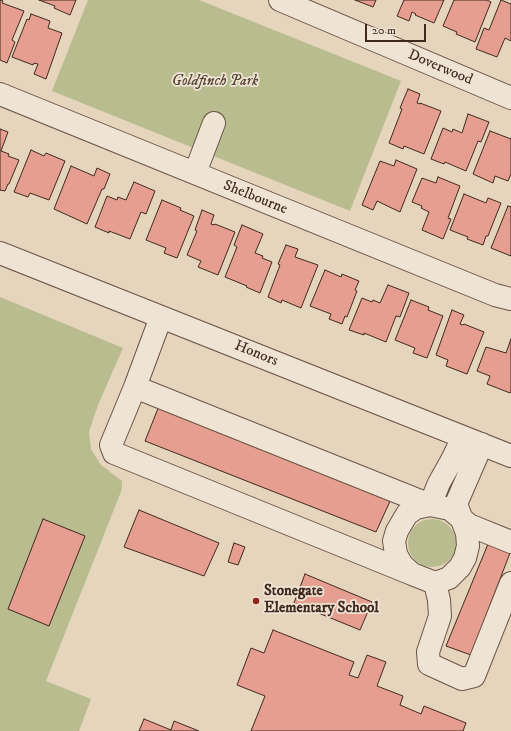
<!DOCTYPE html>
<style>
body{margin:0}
#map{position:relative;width:511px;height:731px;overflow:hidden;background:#e6d5bd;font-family:"IM FELL DW Pica",serif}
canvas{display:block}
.scale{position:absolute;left:365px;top:24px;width:61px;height:18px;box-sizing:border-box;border:2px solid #3f291f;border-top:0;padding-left:5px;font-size:12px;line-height:14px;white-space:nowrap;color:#3f291f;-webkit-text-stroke:3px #efe4d4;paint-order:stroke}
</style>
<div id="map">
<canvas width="511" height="731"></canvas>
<div class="scale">20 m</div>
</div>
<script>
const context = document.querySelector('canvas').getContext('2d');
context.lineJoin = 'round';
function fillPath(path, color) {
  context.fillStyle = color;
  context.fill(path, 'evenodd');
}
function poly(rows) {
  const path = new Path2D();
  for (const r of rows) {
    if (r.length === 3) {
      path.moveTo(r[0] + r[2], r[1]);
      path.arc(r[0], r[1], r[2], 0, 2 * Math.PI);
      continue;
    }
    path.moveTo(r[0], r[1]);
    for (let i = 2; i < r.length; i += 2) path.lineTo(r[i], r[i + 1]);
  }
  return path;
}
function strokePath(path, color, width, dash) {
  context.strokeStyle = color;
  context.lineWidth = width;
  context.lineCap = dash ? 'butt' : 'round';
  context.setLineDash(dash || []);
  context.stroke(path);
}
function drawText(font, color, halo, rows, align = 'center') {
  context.font = font + ' "IM FELL DW Pica",serif';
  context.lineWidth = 3.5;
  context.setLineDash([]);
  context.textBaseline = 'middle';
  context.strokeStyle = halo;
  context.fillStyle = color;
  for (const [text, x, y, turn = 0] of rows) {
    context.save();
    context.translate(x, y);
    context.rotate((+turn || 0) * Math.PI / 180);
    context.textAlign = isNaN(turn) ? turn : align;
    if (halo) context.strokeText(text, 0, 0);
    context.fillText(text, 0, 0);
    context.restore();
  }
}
fillPath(poly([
 [88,0,199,0,401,81,350,211,52,91],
 [0,297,123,348,98,405,89,432,91,449,101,465,122,481,122,489,46,681,91,699,79,731,0,731],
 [432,543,24]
]), '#b8bc8f');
const building = poly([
 [0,0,3,1,2,3,24,11,12,40,15,42,7,63,0,60,0,0],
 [39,0,76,0,70,15,54,8,55,6,39,0],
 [355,0,376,0,373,7,355,0],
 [404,0,444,0,434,23,415,15,416,14,412,12,409,21,397,16,404,0],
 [454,0,487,0,491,2,475,42,456,34,457,32,443,26,454,0],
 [501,0,511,4,511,41,505,38,497,57,476,49,484,28,489,30,501,0],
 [31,14,50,21,48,28,62,33,46,79,34,74,38,64,34,63,33,65,12,57,27,19,29,20,31,14],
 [408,89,420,94,417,103,420,104,420,103,441,111,424,154,404,146,403,149,389,143,402,109,400,108,408,89],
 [468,114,489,122,481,142,478,141,466,171,445,162,444,164,431,159,443,128,452,132,453,129,462,133,468,114],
 [0,129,8,132,1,151,9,154,8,156,19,160,9,184,8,184,5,191,0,190,0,129],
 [490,131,511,139,511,174,508,181,495,176,493,183,473,174,490,131],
 [31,150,44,156,46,153,65,161,49,200,30,193,28,197,14,192,31,150],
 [396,160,417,169,400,212,377,201,373,210,362,205,380,161,394,166,396,160],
 [71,166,94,176,97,168,110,174,104,189,102,189,87,224,54,209,71,166],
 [438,177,460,186,448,218,451,219,443,239,422,230,429,212,421,208,422,206,412,202,422,178,436,183,438,177],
 [134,182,155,191,146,214,141,212,130,239,109,231,109,233,95,227,107,196,117,200,118,197,126,200,134,182],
 [464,194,486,203,488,198,501,203,488,236,486,236,483,245,467,239,468,237,450,230,464,194],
 [162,200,181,208,180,210,194,216,177,258,164,253,166,248,146,240,162,200],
 [508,206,511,207,511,256,491,248,508,206],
 [202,210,214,215,211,224,214,225,215,224,235,232,218,275,198,267,201,261,187,255,197,231,195,230,202,210],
 [242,225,263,234,255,253,263,256,262,258,272,262,260,293,246,287,247,286,225,277,237,247,234,245,242,225],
 [286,245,298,249,295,257,318,265,301,308,282,300,281,303,268,297,280,265,278,264,286,245],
 [325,270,341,277,342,274,359,281,355,290,357,291,347,317,345,316,342,324,329,319,331,314,310,306,325,270],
 [388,285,409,293,400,317,396,316,386,342,364,333,364,335,349,330,362,298,372,302,373,300,380,303,388,285],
 [411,300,429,307,428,310,443,316,427,358,413,353,415,348,395,340,411,300],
 [452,310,464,315,460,324,463,325,464,324,484,332,467,374,446,366,448,360,436,355,452,310],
 [511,339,511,391,510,393,487,384,490,376,477,371,486,347,506,353,511,339],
 [159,406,391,499,376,532,145,441,159,406],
 [139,510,219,543,204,576,124,547,139,510],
 [43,519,85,536,49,626,8,609,43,519],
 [234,543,245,547,238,565,228,562,234,543],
 [488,544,510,553,471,655,446,646,488,544],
 [305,574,372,602,360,630,294,603,305,574],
 [273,630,354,662,349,675,358,678,367,655,386,662,377,686,403,696,400,705,421,714,424,706,466,723,463,731,251,731,265,696,237,685,251,648,264,653,273,630],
 [144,719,171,730,174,721,199,731,139,731,144,719]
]);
fillPath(building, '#e59e90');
strokePath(building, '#3f291f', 1);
const minor = poly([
 [280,0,511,98],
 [0,94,495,295,511,299],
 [195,173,214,123],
 [0,253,511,456],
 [161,317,135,387,111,445,114,453,412,574],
 [135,387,430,505,450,509,469,525,511,542],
 [430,505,416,508,407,514,397,531,394,541,396,554,402,565,412,574,435,583,449,578,460,567,465,558,468,546,467,533,456,504,482,444],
 [430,505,439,483,453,458,463,437],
 [435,583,439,600,440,616,428,652,429,664,462,679,474,676,511,583]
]);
strokePath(minor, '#695446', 24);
strokePath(minor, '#efe4d4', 22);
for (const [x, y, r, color] of [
 [256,601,4,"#8f2418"]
]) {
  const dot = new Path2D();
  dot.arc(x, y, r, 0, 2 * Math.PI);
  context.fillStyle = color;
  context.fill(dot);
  strokePath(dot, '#efe4d4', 1.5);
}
drawText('15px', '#3f291f', '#efe4d4', [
 ["Doverwood",440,68,23],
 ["Shelbourne",255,198,22],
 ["Honors",256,354,22]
]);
drawText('italic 15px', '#574635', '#efe4d4', [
 ["Goldfinch Park",215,82]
]);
drawText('bold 15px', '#3f291f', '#efe4d4', [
 ["Stonegate",264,592],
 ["Elementary School",264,609]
], 'left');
</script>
